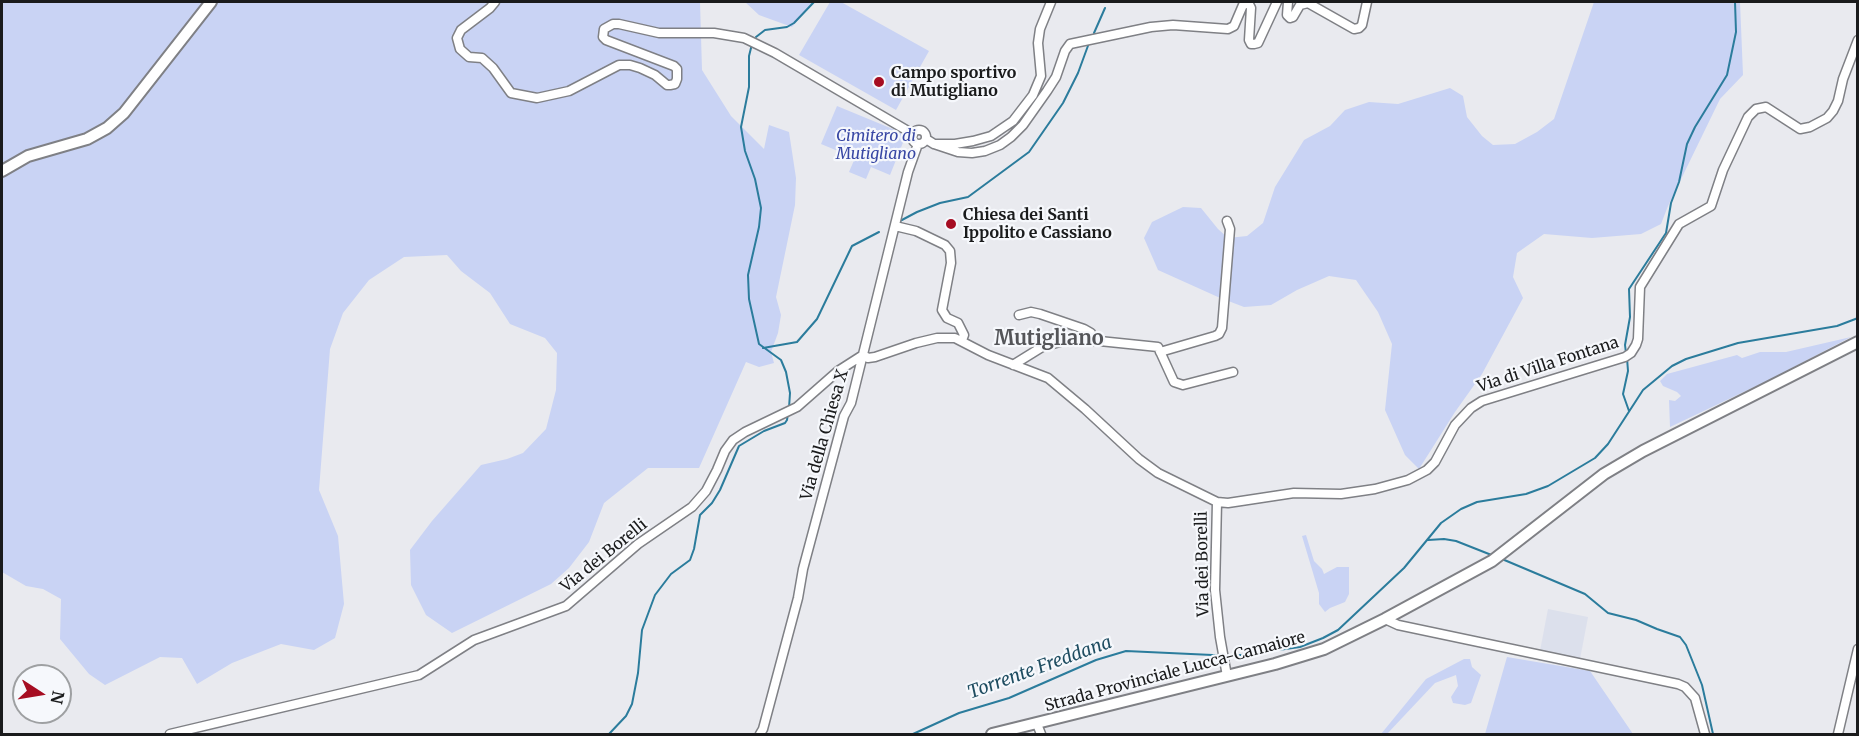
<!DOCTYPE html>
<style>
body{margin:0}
#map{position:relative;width:1859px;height:736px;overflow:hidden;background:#e9eaef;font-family:Merriweather,serif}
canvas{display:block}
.frame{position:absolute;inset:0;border:3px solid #1a1b1c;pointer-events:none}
.north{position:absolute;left:12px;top:664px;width:60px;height:60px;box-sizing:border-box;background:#f6f8fc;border:2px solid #9ea0a2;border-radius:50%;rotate:102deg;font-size:16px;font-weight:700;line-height:24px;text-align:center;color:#1a1b1c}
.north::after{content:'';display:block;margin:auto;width:21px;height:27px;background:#a60d22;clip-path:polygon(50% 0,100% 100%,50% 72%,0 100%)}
</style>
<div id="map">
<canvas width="1859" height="736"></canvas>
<div class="frame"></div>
<div class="north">N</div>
</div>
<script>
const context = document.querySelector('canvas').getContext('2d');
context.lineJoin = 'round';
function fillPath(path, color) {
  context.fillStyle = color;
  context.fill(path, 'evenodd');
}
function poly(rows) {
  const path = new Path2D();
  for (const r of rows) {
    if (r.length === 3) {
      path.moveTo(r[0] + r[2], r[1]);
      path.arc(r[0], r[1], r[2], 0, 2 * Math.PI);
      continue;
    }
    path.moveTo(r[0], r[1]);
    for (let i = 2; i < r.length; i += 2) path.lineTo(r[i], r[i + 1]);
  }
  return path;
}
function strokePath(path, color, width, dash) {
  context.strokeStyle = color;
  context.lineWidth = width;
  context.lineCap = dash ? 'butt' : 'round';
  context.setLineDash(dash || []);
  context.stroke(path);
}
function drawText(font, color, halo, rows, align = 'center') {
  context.font = font + ' Merriweather,serif';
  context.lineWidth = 4.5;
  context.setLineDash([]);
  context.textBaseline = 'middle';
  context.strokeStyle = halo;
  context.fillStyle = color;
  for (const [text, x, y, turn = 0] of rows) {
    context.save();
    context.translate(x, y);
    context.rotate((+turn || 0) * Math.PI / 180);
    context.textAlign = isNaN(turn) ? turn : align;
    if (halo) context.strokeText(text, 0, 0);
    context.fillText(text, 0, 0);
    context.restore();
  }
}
fillPath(poly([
 [1548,609,1588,617,1580,659,1540,651]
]), '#dce0ec');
fillPath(poly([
 [2,2,700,2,702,70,731,116,764,149,769,125,789,132,796,178,795,205,776,297,781,315,778,333,771,352,774,363,759,367,746,362,699,468,648,468,604,503,589,542,569,568,551,584,452,633,426,615,411,585,410,550,432,521,481,465,507,459,523,453,546,429,556,390,557,353,545,338,510,324,490,293,461,271,447,255,404,257,369,280,343,313,330,349,319,490,338,536,344,604,335,638,314,650,281,644,232,663,197,684,182,658,160,657,105,685,89,674,60,639,61,599,43,589,26,586,2,572],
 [745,2,814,2,792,27,759,15],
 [830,2,841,2,929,51,896,110,799,55],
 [1594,2,1740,2,1743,75,1720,99,1668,206,1661,224,1641,234,1592,238,1544,234,1517,253,1513,277,1523,298,1482,374,1455,412,1419,469,1405,455,1385,410,1392,344,1378,312,1356,280,1329,276,1297,290,1271,305,1244,307,1218,297,1158,270,1144,238,1152,222,1183,207,1201,208,1218,229,1228,238,1247,236,1263,223,1275,187,1304,140,1330,126,1345,110,1369,102,1398,104,1450,88,1463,96,1467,117,1482,136,1493,145,1515,144,1537,132,1554,119],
 [837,106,900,132,904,135,904,140,890,175,871,167,866,179,849,172,855,158,821,144],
 [1851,337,1773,378,1670,427,1669,400,1675,401,1681,396,1677,392,1663,386,1660,381,1667,374,1737,355,1742,358,1760,352,1786,352],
 [1306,535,1314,561,1322,569,1324,574,1337,567,1349,567,1349,594,1345,602,1330,608,1325,612,1319,604,1319,593,1302,536],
 [1507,657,1590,671,1633,734,1485,734],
 [1464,659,1470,659,1472,667,1481,675,1471,703,1465,705,1453,703,1451,697,1458,686,1456,675,1435,683,1387,734,1381,734,1426,679]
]), '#c9d3f4');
strokePath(poly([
 [1094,33,1105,8],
 [756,37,765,30,787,27,794,23,814,2],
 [752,44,749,56,749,87,741,127,745,151,755,179,761,208,759,227,748,275,749,299,759,344,781,360,786,372,790,393,789,408],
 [900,221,917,212,940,203,968,197,1029,152,1063,103,1078,73,1089,43],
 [763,348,797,342,817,319,852,246,879,232],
 [1626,353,1625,345,1630,317,1629,289,1666,233,1671,203,1679,182,1687,144,1695,127,1727,75,1736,32,1735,2],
 [1627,358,1628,371,1623,394,1629,411],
 [1428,540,1444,539,1456,541,1494,556],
 [1502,559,1585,594,1608,613,1636,620,1657,629,1680,637,1686,645,1702,685,1713,734],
 [609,734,626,716,632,704,638,673,642,630,655,595,671,574,690,560,694,549,700,515,712,503,720,490,739,446,764,431,785,423,787,420,788,413],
 [913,734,959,713,1009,698,1096,660,1126,651,1234,656,1300,647,1323,638,1338,630,1404,568,1441,523,1461,509,1477,502,1526,494,1548,486,1595,458,1608,444,1643,390,1672,366,1686,359,1738,343,1837,326,1858,318]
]), '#2b7c9c', 2);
const minor = poly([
 [495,2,490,8,461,30,457,38,460,49,469,57,482,58,493,68,511,93,537,98,569,91,619,65,630,65,640,68,655,75,667,85,670,85,675,84,677,79,677,69,674,66,606,40,603,37,604,29,613,24,619,24,659,33,714,33,744,38,775,53,913,134],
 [1288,2,1287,15,1290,18,1293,17,1300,5,1308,3,1354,29,1359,28,1362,25,1367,2],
 [919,137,7],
 [926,139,934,144,955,144,973,141,991,136,1013,121,1033,95,1041,76,1038,43,1040,29,1051,2],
 [934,144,958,152,972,153,985,151,1000,145,1011,137,1023,125,1047,91,1056,77,1065,51,1070,44,1151,27,1173,25,1228,29,1234,26,1243,5,1245,4,1249,4,1251,8,1249,40,1251,44,1254,44,1258,43,1277,2],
 [895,226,916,231,945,245,950,251,951,263,942,310,947,318,958,323,964,335,962,340],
 [1019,315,1031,312,1040,314,1084,329,1091,333,1093,341],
 [1160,352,1215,336,1219,334,1222,328,1230,229,1227,221],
 [1013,365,1042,347,1067,340,1080,339,1158,347,1174,382,1183,385,1233,372],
 [1217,502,1215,590,1220,637,1227,676],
 [1385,619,1398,625,1678,684,1685,687,1695,698,1705,734],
 [1037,724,1041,734],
 [170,734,419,675,474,640,566,606,638,544,692,507,706,491,717,470,725,451,733,440,745,432,797,407,838,371,863,355,868,358,875,357,916,343,937,338,955,338,988,355,1048,378,1085,409,1139,459,1158,473,1217,502,1228,503,1294,493,1341,494,1375,489,1408,480,1427,470,1435,462,1455,425,1471,408,1482,401,1625,357,1631,353,1636,345,1638,339,1640,287,1679,224,1711,206,1723,170,1748,117,1756,109,1766,107,1800,129,1810,127,1827,118,1833,111,1838,101,1843,79,1858,40],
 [760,734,763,729,798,598,803,569,844,416,851,403,908,172,918,144],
 [1838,734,1858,649]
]);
const tertiary = poly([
 [2,171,28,156,87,139,107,128,124,113,211,2]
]);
const secondary = poly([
 [992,734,1275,664,1324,649,1385,619,1492,561,1604,474,1643,451,1858,342]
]);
strokePath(minor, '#7f8085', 11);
strokePath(tertiary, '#7f8085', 14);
strokePath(secondary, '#7f8085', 14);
strokePath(minor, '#fff', 8);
strokePath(tertiary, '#fff', 10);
strokePath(secondary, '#fff', 10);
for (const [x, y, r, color] of [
 [879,82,6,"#a60d22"],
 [951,224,6,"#a60d22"]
]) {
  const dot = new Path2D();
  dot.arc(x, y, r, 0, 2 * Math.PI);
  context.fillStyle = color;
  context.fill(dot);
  strokePath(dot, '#f6f8fc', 2);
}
drawText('bold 16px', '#1a1b1c', '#f6f8fc', [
 ["Campo sportivo",891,73],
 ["di Mutigliano",891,91],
 ["Chiesa dei Santi",963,215],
 ["Ippolito e Cassiano",963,233]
], 'left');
drawText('italic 16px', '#3847a4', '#f6f8fc', [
 ["Cimitero di",876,136],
 ["Mutigliano",876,154]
]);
drawText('16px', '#1a1b1c', '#f6f8fc', [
 ["Via di Villa Fontana",1548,365,-18],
 ["Via della Chiesa X",825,435,-74],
 ["Via dei Borelli",604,556,-39],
 ["Via dei Borelli",1203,564,-91],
 ["Strada Provinciale Lucca-Camaiore",1175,672,-15]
]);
drawText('italic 18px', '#1f4d61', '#f6f8fc', [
 ["Torrente Freddana",1040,668,-20]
]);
drawText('bold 20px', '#545559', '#f6f8fc', [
 ["Mutigliano",1049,339]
]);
</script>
